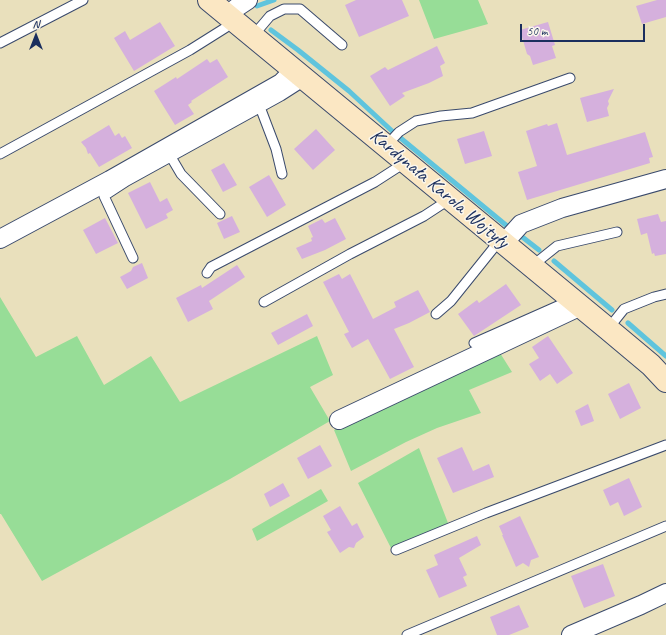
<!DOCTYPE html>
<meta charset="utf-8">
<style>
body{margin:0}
#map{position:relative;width:666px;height:635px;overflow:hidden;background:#e9e0bc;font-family:Caveat,sans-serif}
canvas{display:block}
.north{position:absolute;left:16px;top:16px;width:40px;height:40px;-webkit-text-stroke:3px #fbf7ec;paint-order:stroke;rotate:0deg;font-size:11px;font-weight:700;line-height:16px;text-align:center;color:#1b2f5e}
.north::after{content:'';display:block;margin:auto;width:14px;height:18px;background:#1b2f5e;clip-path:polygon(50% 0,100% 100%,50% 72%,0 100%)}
.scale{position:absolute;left:520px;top:24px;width:125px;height:18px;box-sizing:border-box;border:2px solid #1b2f5e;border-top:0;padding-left:5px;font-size:12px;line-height:14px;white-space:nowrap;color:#1b2f5e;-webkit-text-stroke:3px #fbf7ec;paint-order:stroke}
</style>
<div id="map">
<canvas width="666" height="635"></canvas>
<div class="north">N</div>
<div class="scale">50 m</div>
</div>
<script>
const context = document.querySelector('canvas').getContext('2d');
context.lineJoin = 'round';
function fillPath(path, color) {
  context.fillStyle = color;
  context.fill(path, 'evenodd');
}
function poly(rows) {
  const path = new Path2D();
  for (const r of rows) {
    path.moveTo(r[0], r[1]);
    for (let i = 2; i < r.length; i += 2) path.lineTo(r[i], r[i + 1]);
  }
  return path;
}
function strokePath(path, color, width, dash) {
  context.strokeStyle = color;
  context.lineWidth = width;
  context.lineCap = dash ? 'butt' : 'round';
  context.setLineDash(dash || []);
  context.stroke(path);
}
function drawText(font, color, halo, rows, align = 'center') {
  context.font = font + ' Caveat,sans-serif';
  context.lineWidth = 3;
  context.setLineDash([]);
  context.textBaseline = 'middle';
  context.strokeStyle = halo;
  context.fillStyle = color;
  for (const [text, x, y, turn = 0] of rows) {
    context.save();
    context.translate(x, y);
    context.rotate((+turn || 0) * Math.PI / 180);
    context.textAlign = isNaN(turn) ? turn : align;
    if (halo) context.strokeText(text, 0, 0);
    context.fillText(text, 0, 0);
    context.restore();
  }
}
fillPath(poly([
 [419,0,478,0,488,24,434,39],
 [0,297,36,357,77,336,104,385,151,356,180,402,317,336,333,375,310,387,330,421,230,479,42,581,1,514,0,514],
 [500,353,512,372,469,390,481,413,437,428,406,442,351,471,334,430,423,386],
 [419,448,448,523,392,550,358,483],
 [321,489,328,501,257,541,252,529]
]), '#97dd97');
strokePath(poly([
 [257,6,274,0],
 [271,30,298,50,349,91,392,131,507,226],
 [521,236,539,250],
 [554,261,612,310],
 [628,323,666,356]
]), '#5fc4dd', 5);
fillPath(poly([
 [356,0,402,0,409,16,359,37,345,5],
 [657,0,666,0,666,17,642,24,636,6],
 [160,22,175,46,134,71,114,38,125,31,130,40],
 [548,22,555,45,552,46,556,58,533,65,530,56,527,54,520,30],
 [437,46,445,63,440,66,443,76,429,83,402,93,405,96,390,106,370,76,385,67,388,70],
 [207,59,210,63,217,59,228,77,191,101,192,102,188,105,194,114,175,125,154,91,176,77,177,79],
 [614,89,608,101,609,104,607,108,609,116,587,122,580,98],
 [557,123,567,155,645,132,653,157,649,158,650,163,527,200,518,172,537,166,526,131,547,124,548,126],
 [109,125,115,136,119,133,122,138,125,136,132,148,99,167,90,153,88,154,86,148,81,142],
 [316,129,335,150,313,170,294,149],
 [484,131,492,156,465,164,457,139],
 [224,163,237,185,223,192,211,170],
 [269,175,286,205,267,217,249,187],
 [150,182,160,202,167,198,173,210,166,214,168,218,146,229,128,193],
 [658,214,661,222,666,221,666,254,655,256,654,253,652,254,647,233,641,235,637,219],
 [232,216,240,232,224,239,217,223],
 [105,218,118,243,96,254,83,230],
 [335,218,346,239,325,250,302,259,296,248,312,241,311,238,313,237,308,226,322,219,325,223],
 [142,263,148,278,127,289,120,277,131,271,133,267],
 [237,265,245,277,209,301,213,309,188,322,176,298,201,285,202,288],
 [339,274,342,279,350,274,373,319,396,307,394,302,418,290,430,312,409,323,394,329,414,367,390,379,368,339,352,348,344,334,349,332,323,282],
 [506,284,521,305,474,336,458,314,477,300,479,303],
 [307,314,313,326,278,345,271,333],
 [548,336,573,373,557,384,550,374,540,381,529,364,539,358,532,347],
 [629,383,641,408,620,419,608,394],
 [588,404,594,421,581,426,575,411],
 [320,445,332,466,308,479,297,458],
 [462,447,473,471,489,464,494,477,453,493,437,458],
 [629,478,642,507,624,516,618,502,610,506,603,490],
 [283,483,290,496,270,507,264,494],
 [340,506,352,526,357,523,364,537,356,543,354,548,349,547,340,553,327,532,331,530,323,516],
 [520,516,539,557,531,560,529,567,523,563,516,567,502,535,503,535,499,526],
 [477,536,481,545,459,558,467,575,463,577,467,586,439,598,426,570,438,565,434,555],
 [603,564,615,596,584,608,571,576],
 [519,605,529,627,509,635,497,635,490,617]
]), '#d5b0dd');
const lane = poly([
 [253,36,270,16,284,9,300,9,342,45],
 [0,43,83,0],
 [260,107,276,149,282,174],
 [386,146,399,132,416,121,441,116,472,113,570,78],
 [0,154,190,50,225,28,233,20],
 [171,157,181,174,220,214],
 [133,258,104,196,127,181,281,96,306,80],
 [532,266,557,246,617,232],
 [207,273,211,267,375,182,406,162],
 [264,302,350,254,424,216,450,199],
 [436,314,451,301,500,240],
 [608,329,624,309,654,297,666,294],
 [474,343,562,304,570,298],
 [396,550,486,513,666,445],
 [407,635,666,526]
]);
const street = poly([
 [229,16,236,8,248,0],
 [0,239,110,180,281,83,294,70],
 [504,243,521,224,562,208,666,179],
 [339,420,581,306],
 [571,635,641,605,666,593]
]);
const secondary = poly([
 [209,0,608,329,651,365,666,381]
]);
strokePath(lane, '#3a4a6c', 11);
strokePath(street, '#3a4a6c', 20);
strokePath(secondary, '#3a4a6c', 24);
strokePath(lane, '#fff', 9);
strokePath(street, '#fff', 18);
strokePath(secondary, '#fbe7c3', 22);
drawText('20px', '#1b2f5e', '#fbf7ec', [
 ["Kardynała Karola Wojtyły",439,189,40]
]);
</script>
